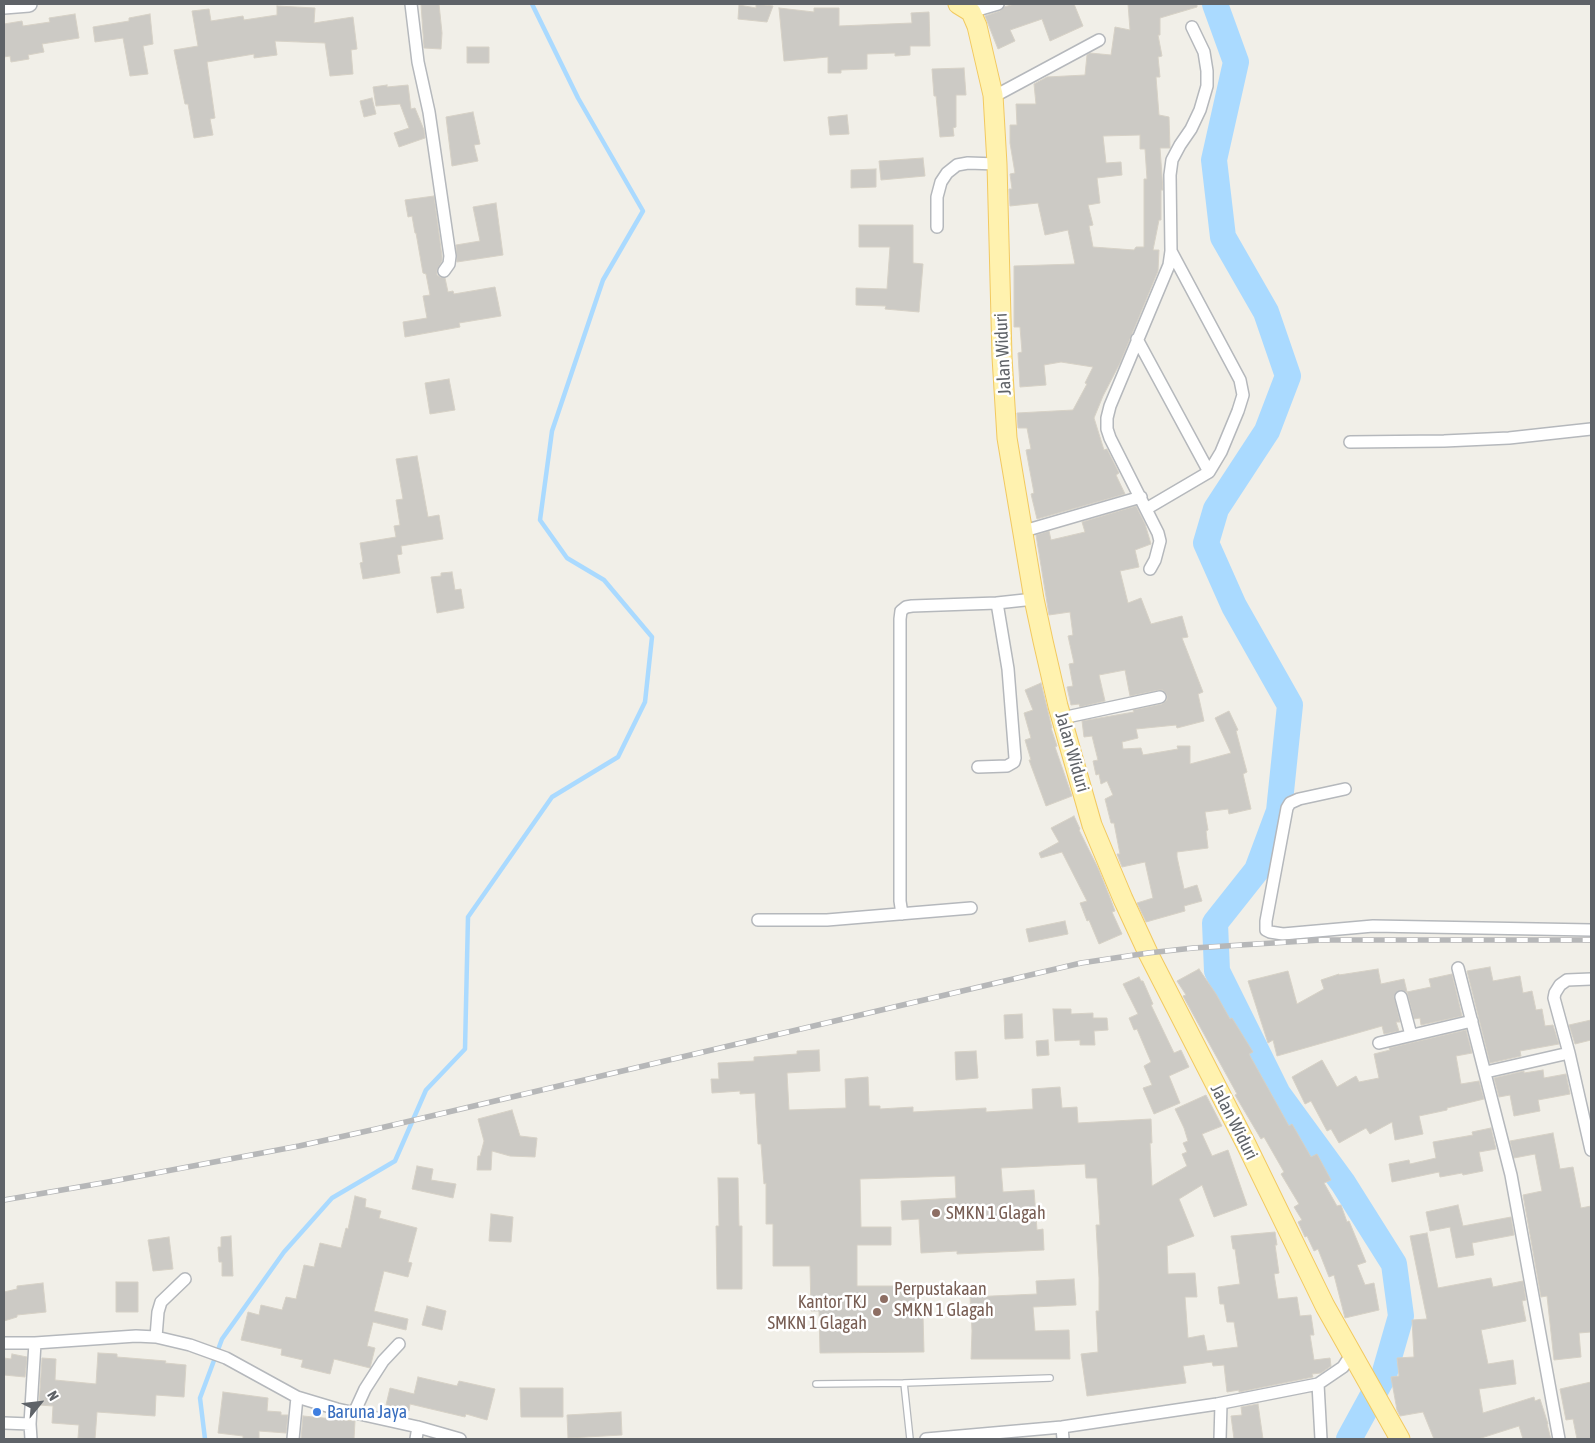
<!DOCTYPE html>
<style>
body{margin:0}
#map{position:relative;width:1595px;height:1443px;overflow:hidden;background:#f1efe8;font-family:"Asap Condensed",sans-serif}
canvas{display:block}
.frame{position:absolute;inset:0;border:5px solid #5f6368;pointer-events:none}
.north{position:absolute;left:15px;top:1378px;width:50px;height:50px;-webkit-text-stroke:4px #fff;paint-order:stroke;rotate:61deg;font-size:14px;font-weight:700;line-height:20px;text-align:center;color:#5f6368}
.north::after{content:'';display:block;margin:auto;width:18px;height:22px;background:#5f6368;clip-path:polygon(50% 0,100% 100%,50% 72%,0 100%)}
</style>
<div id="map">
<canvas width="1595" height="1443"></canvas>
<div class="frame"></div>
<div class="north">N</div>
</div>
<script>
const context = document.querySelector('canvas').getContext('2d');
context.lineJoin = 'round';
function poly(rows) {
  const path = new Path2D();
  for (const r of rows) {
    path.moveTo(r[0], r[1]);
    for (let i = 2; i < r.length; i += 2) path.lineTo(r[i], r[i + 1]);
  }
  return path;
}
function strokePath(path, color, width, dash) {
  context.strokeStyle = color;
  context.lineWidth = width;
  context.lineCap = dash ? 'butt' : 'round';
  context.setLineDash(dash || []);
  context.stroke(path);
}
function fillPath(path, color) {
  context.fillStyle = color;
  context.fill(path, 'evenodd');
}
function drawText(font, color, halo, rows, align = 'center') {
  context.font = font + ' "Asap Condensed",sans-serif';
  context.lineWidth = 5;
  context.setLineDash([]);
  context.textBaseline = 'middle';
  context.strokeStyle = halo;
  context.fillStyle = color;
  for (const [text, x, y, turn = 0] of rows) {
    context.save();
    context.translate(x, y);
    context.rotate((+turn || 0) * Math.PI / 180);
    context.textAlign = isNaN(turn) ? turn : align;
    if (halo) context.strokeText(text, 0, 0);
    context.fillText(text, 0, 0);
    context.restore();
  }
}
strokePath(poly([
 [205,1439,200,1398,222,1339,284,1252,332,1198,395,1161,426,1090,465,1049,468,917,552,797,618,757,645,702,652,637,604,580,567,558,540,520,552,431,603,280,643,211,578,98,532,4]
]), '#aadaff', 4.5);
strokePath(poly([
 [1215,4,1236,62,1214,160,1223,237,1266,312,1288,376,1267,431,1216,509,1206,543,1234,606,1290,705,1279,811,1257,870,1215,923,1217,971,1278,1094,1343,1183,1394,1264,1401,1316,1384,1375,1349,1439]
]), '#aadaff', 26);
const building = poly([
 [421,4,439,4,442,33,441,49,424,48,421,4],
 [756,4,773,6,767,22,738,19,739,5,756,8,756,4],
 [1015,4,1074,4,1083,26,1050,41,1042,19,1010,30,1015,41,998,49,985,16,1000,11,1004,7,1015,4],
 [1128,4,1197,4,1197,7,1160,18,1160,35,1158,35,1162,56,1158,57,1160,77,1156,77,1159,115,1169,117,1170,148,1160,148,1163,190,1161,190,1161,220,1159,220,1153,250,1159,250,1158,271,1120,363,1103,396,1094,418,1104,450,1107,449,1119,473,1116,475,1125,494,1037,519,1031,494,1034,493,1026,450,1031,449,1027,428,1018,428,1017,413,1073,410,1087,384,1085,383,1093,367,1061,362,1044,365,1046,385,1020,387,1018,353,1022,352,1020,327,1014,327,1014,266,1075,264,1068,230,1045,235,1038,203,1010,206,1009,189,1012,189,1010,174,1015,173,1010,143,1010,125,1017,125,1016,104,1036,104,1034,84,1047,77,1085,75,1087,55,1090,53,1111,55,1115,27,1130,30,1128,4],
 [1140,135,1140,149,1145,149,1147,179,1144,179,1144,247,1136,247,1134,250,1093,247,1089,226,1093,225,1088,205,1100,203,1097,178,1122,175,1121,162,1106,163,1103,136,1140,135],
 [277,6,315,8,314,23,353,17,357,49,351,50,353,74,330,76,325,43,275,41,277,55,254,58,254,54,207,62,215,118,210,119,213,135,194,138,188,104,185,104,174,50,198,46,192,11,209,9,211,21,243,16,244,20,277,15,277,6],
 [779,8,814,12,814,8,839,8,839,26,912,23,911,13,929,12,930,46,910,46,910,55,895,56,895,53,867,54,867,69,841,70,841,73,828,73,828,57,784,61,779,8],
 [75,14,79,38,42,44,44,52,28,55,29,59,11,62,10,56,4,57,4,24,22,21,23,26,50,22,49,18,75,14],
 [150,14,153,44,143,46,148,74,130,76,123,38,95,42,93,27,129,21,129,18,150,14],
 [467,47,489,47,489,63,467,63,467,47],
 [964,68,966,95,956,95,956,127,953,128,954,136,940,137,936,96,934,96,932,69,964,68],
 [387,85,387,87,408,85,411,109,415,108,424,130,425,138,399,147,394,133,409,128,400,104,376,106,373,87,387,85],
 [372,98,376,114,364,117,360,101,372,98],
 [473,112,480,144,474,145,478,161,452,166,446,117,473,112],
 [847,115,849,134,830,135,828,117,847,115],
 [923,158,925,176,881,180,879,161,923,158],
 [876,169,876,187,851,188,851,170,876,169],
 [434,196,442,256,442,261,437,270,437,275,440,277,445,278,448,292,453,291,454,294,495,287,501,316,459,323,460,327,405,337,403,322,427,318,423,296,430,295,426,274,423,273,416,233,415,233,412,216,408,217,405,200,434,196],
 [496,203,503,255,457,262,456,245,480,241,473,207,496,203],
 [859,225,913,225,913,263,923,264,919,312,885,309,886,306,856,305,856,288,887,289,890,247,859,247,859,225],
 [449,379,455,410,430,414,425,383,449,379],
 [417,456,428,517,439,515,443,539,401,546,402,554,397,555,400,573,363,579,360,563,363,562,360,543,396,537,394,526,400,525,396,500,403,499,396,459,417,456],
 [1136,506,1145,524,1151,544,1135,550,1139,567,1120,571,1128,603,1141,598,1151,624,1182,616,1188,637,1182,638,1203,692,1198,694,1204,721,1177,728,1176,725,1136,729,1138,738,1122,742,1123,749,1141,748,1143,755,1178,749,1177,746,1190,746,1190,764,1231,753,1215,718,1229,711,1238,730,1236,731,1247,772,1243,774,1251,809,1229,814,1228,809,1205,812,1208,830,1206,831,1208,848,1177,852,1177,857,1184,889,1197,885,1202,901,1184,906,1185,911,1146,922,1137,903,1153,898,1145,862,1122,867,1117,854,1120,854,1114,823,1111,823,1105,799,1113,795,1107,781,1101,784,1099,774,1096,775,1093,761,1098,760,1092,736,1084,737,1082,721,1134,712,1133,710,1162,704,1167,700,1167,695,1163,690,1159,690,1130,696,1125,670,1099,675,1105,701,1080,707,1079,704,1071,705,1067,687,1073,686,1069,664,1074,663,1068,636,1073,635,1070,612,1049,615,1036,535,1049,531,1051,540,1085,532,1082,522,1136,506],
 [452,572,455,590,461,589,464,608,437,613,431,577,441,576,441,573,452,572],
 [1041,683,1052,728,1051,728,1057,746,1055,747,1072,796,1046,806,1029,760,1031,760,1025,740,1031,738,1024,713,1033,710,1025,690,1041,683],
 [1074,816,1080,829,1079,830,1098,868,1109,895,1115,911,1112,912,1122,934,1099,944,1089,920,1087,921,1080,903,1087,901,1062,852,1041,858,1039,853,1059,842,1051,828,1074,816],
 [1065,921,1068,934,1029,942,1026,929,1065,921],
 [1490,967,1493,981,1520,976,1523,993,1532,991,1536,1010,1542,1009,1545,1026,1553,1025,1559,1044,1520,1051,1521,1056,1490,1063,1467,971,1490,967],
 [1199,969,1216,994,1230,1019,1232,1018,1253,1052,1249,1054,1289,1126,1292,1124,1311,1157,1317,1154,1331,1180,1324,1183,1337,1206,1341,1205,1347,1222,1349,1221,1366,1262,1357,1265,1365,1285,1374,1283,1379,1310,1345,1318,1334,1275,1329,1277,1318,1249,1314,1251,1307,1236,1305,1237,1298,1222,1302,1220,1294,1207,1299,1204,1281,1174,1284,1172,1264,1137,1261,1139,1235,1095,1237,1094,1183,996,1186,995,1177,981,1199,969],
 [1378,969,1381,984,1404,979,1407,992,1431,987,1429,979,1452,974,1462,1016,1421,1025,1420,1018,1414,1019,1407,992,1400,990,1394,996,1400,1022,1396,1022,1399,1031,1384,1034,1382,1026,1277,1056,1273,1040,1268,1043,1248,981,1288,971,1297,1004,1324,989,1321,980,1339,974,1339,975,1378,969],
 [1139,977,1141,981,1143,981,1153,1004,1151,1005,1174,1053,1181,1050,1189,1067,1169,1076,1180,1103,1154,1114,1143,1088,1152,1085,1144,1066,1151,1062,1137,1029,1134,1030,1129,1018,1138,1014,1123,984,1139,977],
 [1053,1009,1071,1009,1071,1014,1093,1013,1093,1018,1107,1018,1108,1030,1094,1031,1095,1045,1080,1045,1080,1040,1055,1041,1053,1009],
 [1022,1014,1023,1038,1005,1039,1004,1015,1022,1014],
 [1591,1020,1591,1040,1575,1044,1569,1025,1591,1020],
 [1466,1030,1472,1053,1456,1056,1461,1084,1479,1081,1484,1099,1447,1108,1447,1110,1419,1116,1423,1134,1395,1140,1392,1122,1370,1134,1366,1128,1339,1143,1331,1129,1327,1131,1311,1101,1305,1104,1292,1077,1322,1060,1337,1087,1356,1076,1359,1082,1379,1078,1374,1054,1390,1050,1389,1048,1466,1030],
 [1048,1040,1049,1055,1037,1056,1036,1041,1048,1040],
 [819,1050,820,1071,787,1073,789,1110,846,1108,845,1079,868,1077,869,1106,880,1106,880,1109,913,1107,913,1112,986,1108,986,1112,1033,1109,1032,1089,1060,1087,1062,1108,1077,1107,1078,1123,1151,1119,1152,1143,1150,1143,1152,1186,1187,1166,1182,1154,1187,1152,1183,1143,1188,1141,1184,1128,1175,1109,1206,1095,1222,1126,1202,1134,1212,1156,1228,1150,1247,1205,1214,1217,1202,1185,1179,1199,1194,1236,1167,1246,1168,1274,1195,1273,1197,1297,1185,1297,1188,1338,1204,1335,1207,1351,1238,1347,1234,1322,1227,1322,1224,1304,1220,1304,1218,1287,1240,1284,1235,1249,1233,1249,1231,1236,1275,1232,1277,1245,1275,1245,1279,1273,1274,1274,1278,1299,1297,1297,1300,1316,1311,1315,1314,1335,1310,1335,1314,1360,1330,1358,1331,1366,1321,1373,1312,1374,1313,1377,1239,1392,1239,1390,1227,1392,1224,1365,1213,1366,1212,1362,1183,1366,1186,1383,1087,1396,1081,1354,1098,1352,1096,1311,1099,1311,1099,1278,1096,1225,1100,1225,1097,1178,1086,1178,1085,1164,1001,1168,1003,1192,1034,1190,1037,1230,1043,1229,1044,1250,957,1254,957,1251,921,1253,919,1219,902,1220,901,1201,956,1198,955,1176,860,1179,861,1227,891,1227,891,1245,857,1245,857,1286,918,1286,918,1315,923,1315,924,1352,820,1353,819,1311,811,1311,810,1266,773,1266,773,1224,766,1224,766,1183,764,1184,761,1144,758,1144,755,1093,740,1094,740,1091,712,1093,711,1079,719,1079,718,1063,754,1061,754,1057,797,1054,797,1051,819,1050],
 [976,1051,978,1078,956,1080,955,1052,976,1051],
 [1543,1070,1544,1078,1566,1074,1570,1094,1538,1100,1540,1111,1514,1116,1510,1095,1499,1097,1494,1078,1524,1071,1524,1073,1543,1070],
 [512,1110,520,1136,537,1138,535,1157,510,1156,492,1151,491,1170,477,1170,478,1156,480,1156,484,1141,478,1119,512,1110],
 [1491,1128,1496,1149,1479,1152,1483,1171,1463,1175,1462,1173,1440,1177,1439,1172,1392,1182,1389,1164,1409,1160,1410,1164,1436,1158,1433,1142,1473,1135,1472,1132,1491,1128],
 [1553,1133,1560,1169,1573,1167,1581,1208,1591,1206,1591,1332,1579,1333,1581,1357,1554,1360,1547,1296,1541,1297,1523,1195,1542,1191,1535,1154,1514,1158,1510,1141,1553,1133],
 [417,1166,433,1169,431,1180,456,1184,453,1198,412,1189,417,1166],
 [718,1178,738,1178,739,1226,742,1226,742,1289,717,1289,716,1226,719,1226,718,1178],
 [355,1196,366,1199,365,1207,381,1211,379,1218,417,1228,408,1262,412,1263,408,1277,384,1271,374,1311,408,1319,406,1330,373,1322,367,1346,375,1348,370,1368,334,1359,330,1374,301,1367,303,1360,281,1355,282,1349,241,1340,248,1312,259,1315,261,1305,282,1310,286,1297,296,1299,304,1265,314,1267,320,1243,341,1248,346,1228,348,1229,355,1196],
 [1458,1205,1463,1226,1511,1217,1514,1235,1472,1243,1474,1255,1456,1258,1450,1227,1430,1231,1426,1212,1458,1205],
 [491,1214,513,1217,511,1242,489,1241,491,1214],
 [1427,1233,1438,1288,1491,1278,1493,1287,1523,1281,1526,1300,1522,1301,1526,1321,1481,1330,1488,1364,1513,1360,1516,1384,1479,1389,1483,1413,1534,1397,1535,1401,1540,1399,1548,1424,1547,1424,1551,1439,1523,1439,1519,1426,1478,1439,1434,1439,1423,1412,1400,1416,1397,1410,1391,1377,1399,1376,1397,1358,1414,1357,1412,1320,1427,1319,1410,1236,1427,1233],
 [231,1236,233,1276,222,1276,222,1262,219,1262,218,1247,221,1247,221,1237,231,1236],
 [169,1237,173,1269,153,1271,148,1240,169,1237],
 [1074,1279,1076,1305,1033,1307,1035,1331,1069,1330,1070,1359,971,1359,972,1331,970,1297,1037,1294,1036,1281,1074,1279],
 [116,1282,138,1282,138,1312,116,1312,116,1282],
 [43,1283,46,1312,17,1315,17,1317,4,1321,4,1292,17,1289,17,1286,43,1283],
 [427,1306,446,1311,442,1330,422,1325,427,1306],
 [98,1353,117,1354,117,1357,166,1361,165,1363,186,1365,184,1397,156,1395,155,1416,97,1412,95,1439,78,1438,79,1425,52,1423,53,1406,39,1405,42,1358,56,1359,55,1380,96,1384,98,1353],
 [12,1354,27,1357,25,1377,4,1375,4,1358,11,1359,12,1354],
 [418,1377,457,1386,459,1381,495,1389,487,1420,466,1414,465,1417,410,1404,409,1411,386,1405,390,1388,414,1394,418,1377],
 [1591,1382,1591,1439,1577,1439,1573,1419,1566,1420,1560,1389,1591,1382],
 [520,1388,563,1388,563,1417,521,1417,520,1388],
 [223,1392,268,1398,267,1411,281,1412,281,1415,288,1415,286,1433,259,1431,259,1439,243,1439,243,1436,218,1433,223,1392],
 [1258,1404,1263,1439,1234,1439,1231,1416,1242,1415,1241,1407,1258,1404],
 [621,1412,622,1435,568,1438,567,1415,621,1412],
 [303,1416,355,1421,354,1439,301,1439,303,1416]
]);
fillPath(building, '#cccac5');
strokePath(building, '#d6d1c6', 1);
const service = poly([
 [904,1383,1050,1378],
 [816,1384,904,1383,910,1439]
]);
const minor = poly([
 [411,4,418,62,429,112,450,256,449,264,444,271],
 [971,12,998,4],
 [993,97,1099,40],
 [937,227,937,197,941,182,947,173,957,165,968,163,997,164],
 [1137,339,1209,472],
 [1350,442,1444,441,1509,438,1591,429],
 [1146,509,1209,472,1221,452,1238,411,1243,395,1240,380,1171,251],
 [1024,531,1141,497],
 [1150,569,1155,560,1160,541,1158,533,1110,438,1107,429,1107,418,1110,406,1169,265,1171,251,1170,175,1172,160,1180,145,1191,129,1200,110,1207,86,1207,71,1204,52,1192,27],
 [1062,718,1160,697],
 [978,767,1007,766,1014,762,1015,758,1008,669,997,603],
 [1345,789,1299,799,1290,803,1287,808,1266,921,1266,930,1270,932,1283,934,1373,926,1591,930],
 [902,914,900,901,900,619,901,611,906,607,912,606,997,603,1034,599],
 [758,920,827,920,971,908],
 [1458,968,1511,1175,1559,1439],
 [1591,979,1567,980,1560,985,1555,993,1554,998,1569,1053,1591,1150],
 [1401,997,1411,1035],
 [1379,1043,1472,1021],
 [1486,1072,1569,1053],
 [156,1337,158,1312,161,1302,185,1279],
 [4,1343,35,1343,136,1336,156,1337,190,1345,226,1358,297,1397,337,1409,418,1427,460,1439],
 [1318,1384,1321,1439],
 [354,1413,365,1389,383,1361,399,1344],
 [4,1423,30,1424],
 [1062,1427,1063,1439],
 [31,1439,30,1424,35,1343],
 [293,1439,297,1397],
 [416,1439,418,1427],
 [926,1439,1062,1427,1217,1404,1318,1384,1343,1367,1351,1355],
 [1220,1439,1221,1404]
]);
const tertiary = poly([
 [4,6,29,4]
]);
const primary = poly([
 [958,4,971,12,977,26,993,95,997,164,1002,357,1007,438,1034,599,1043,641,1058,706,1092,825,1123,899,1148,953,1246,1144,1325,1306,1400,1439]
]);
strokePath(service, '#b5b8bc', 8);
strokePath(minor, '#b5b8bc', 14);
strokePath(tertiary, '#b5b8bc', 18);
strokePath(primary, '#f2c960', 21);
strokePath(service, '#fff', 5.5);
strokePath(minor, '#fff', 11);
strokePath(tertiary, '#fff', 15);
strokePath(primary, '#fff2af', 19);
const rail = poly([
 [4,1200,108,1182,299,1146,376,1129,1081,963,1148,953,1193,948,1321,940,1591,940]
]);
strokePath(rail, '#b6b7b8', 5.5);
strokePath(rail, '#fff', 4, [11]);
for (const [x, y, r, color] of [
 [936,1213,5,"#8d6e63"],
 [884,1299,5,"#8d6e63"],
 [877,1312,5,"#8d6e63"],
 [317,1412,5,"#3f7fe0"]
]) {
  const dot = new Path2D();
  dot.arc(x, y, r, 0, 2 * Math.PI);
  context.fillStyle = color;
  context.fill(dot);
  strokePath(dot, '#fff', 2);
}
drawText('18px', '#5f6368', '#fff', [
 ["Jalan Widuri",1003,354,-93],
 ["Jalan Widuri",1072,752,74],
 ["Jalan Widuri",1234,1122,63]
]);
drawText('18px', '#785e54', '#fff', [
 ["SMKN 1 Glagah",946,1213],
 ["Perpustakaan",894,1289],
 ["SMKN 1 Glagah",894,1310],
 ["Kantor TKJ",867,1302,"right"],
 ["SMKN 1 Glagah",867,1323,"right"]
], 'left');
drawText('18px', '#366cbe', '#fff', [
 ["Baruna Jaya",327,1412]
], 'left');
</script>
